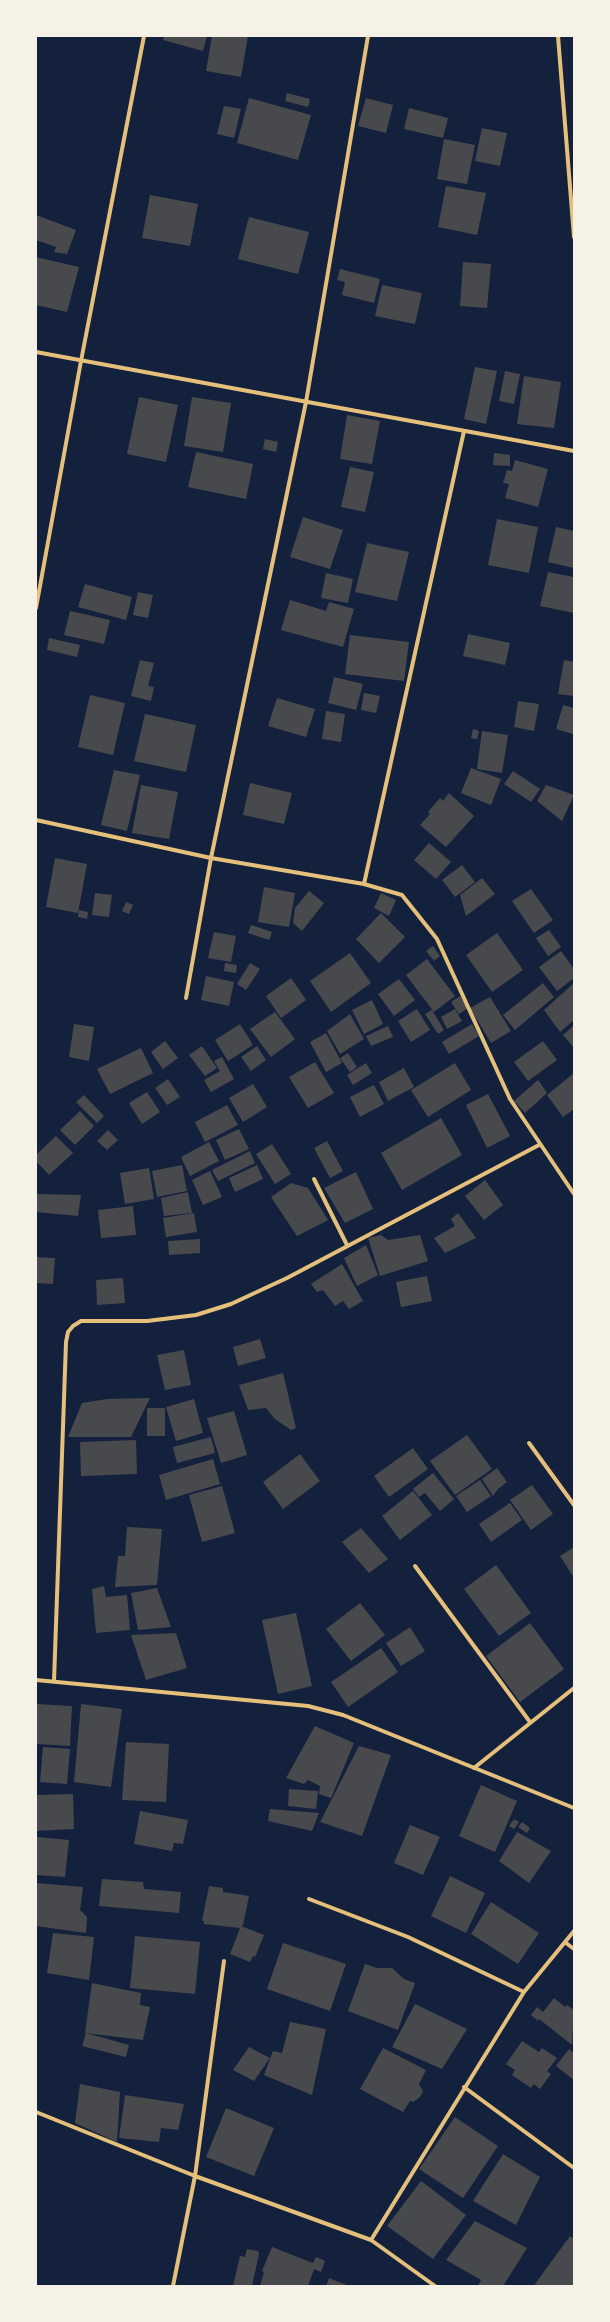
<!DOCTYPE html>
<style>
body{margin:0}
#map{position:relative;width:610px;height:2322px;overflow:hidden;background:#14213d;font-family:"Noto Sans",sans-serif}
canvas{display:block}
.frame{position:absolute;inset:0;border:37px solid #f6f1e7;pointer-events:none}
</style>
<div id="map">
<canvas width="610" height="2322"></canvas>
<div class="frame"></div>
</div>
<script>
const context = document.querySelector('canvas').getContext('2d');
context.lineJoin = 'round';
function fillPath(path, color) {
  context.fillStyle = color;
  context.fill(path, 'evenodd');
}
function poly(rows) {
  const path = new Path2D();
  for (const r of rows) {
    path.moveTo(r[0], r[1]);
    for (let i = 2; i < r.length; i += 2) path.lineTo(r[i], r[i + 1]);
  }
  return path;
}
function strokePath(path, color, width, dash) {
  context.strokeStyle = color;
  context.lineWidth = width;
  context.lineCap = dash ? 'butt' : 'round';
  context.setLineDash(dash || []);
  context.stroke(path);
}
fillPath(poly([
 [164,36,207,36,203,51,163,40],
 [212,36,248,36,241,77,206,71],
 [287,93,310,99,308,107,285,101],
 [249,98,311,115,298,160,237,143],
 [366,98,393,105,386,133,358,126],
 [224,106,241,109,234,138,217,134],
 [409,108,448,118,443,138,404,129],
 [482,128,507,133,500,166,475,161],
 [444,139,475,145,467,184,437,179],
 [446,186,486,193,477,235,438,227],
 [150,195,198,204,190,246,142,238],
 [36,215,76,230,67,254,54,252,56,247,36,240],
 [249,217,309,232,298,274,238,259],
 [36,257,79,267,67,312,36,305],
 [463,262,491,264,487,308,460,306],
 [340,269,380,279,374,303,342,295,345,282,337,280],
 [382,285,422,293,415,324,375,316],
 [475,367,497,371,486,424,464,419],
 [505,371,520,374,514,404,499,401],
 [524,376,561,382,554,428,517,424],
 [139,397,178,405,166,462,127,454],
 [192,397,231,403,223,452,184,446],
 [347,415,380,421,372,464,340,459],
 [265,439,278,442,276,452,263,449],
 [196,452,253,464,246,499,188,487],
 [494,453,510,455,510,466,493,465],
 [515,460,548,469,538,507,505,498,509,484,503,483,507,470,512,471],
 [350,467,374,472,365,512,341,507],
 [303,517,343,530,330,569,290,557],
 [497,519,538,527,529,573,488,565],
 [556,527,574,531,574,568,548,562],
 [367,543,409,552,397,601,355,592],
 [548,572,574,577,574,613,540,606],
 [326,573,353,579,348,603,321,598],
 [85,584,132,597,126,620,78,607],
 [138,592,153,595,148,618,133,615],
 [290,600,326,611,329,602,354,609,343,647,281,630],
 [70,611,110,620,104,644,64,635],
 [468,634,510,643,505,665,463,656],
 [350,635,409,642,404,681,345,674],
 [49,638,80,645,77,657,47,650],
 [140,660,154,663,148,686,154,687,151,701,131,696],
 [564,660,574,662,574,696,558,694],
 [334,677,363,684,356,710,328,703],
 [364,693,380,696,376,713,361,710],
 [90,695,125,703,113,755,78,747],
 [277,698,315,709,306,737,268,726],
 [518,701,539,704,534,731,514,727],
 [563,705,574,708,573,734,556,729],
 [326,711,345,714,341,742,322,739],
 [145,714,196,725,186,772,134,761],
 [473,729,479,731,477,739,471,738],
 [482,731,508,735,502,773,477,769],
 [471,768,501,779,491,805,461,793],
 [114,770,140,775,127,831,101,825],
 [513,771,540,789,531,802,504,784],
 [250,783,292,793,284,824,243,815],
 [141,785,178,792,169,839,132,833],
 [546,785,574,795,562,821,537,801],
 [449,793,474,816,446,847,420,825,430,814,428,812,440,798,443,801],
 [429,843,451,862,436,879,414,860],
 [55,858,87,864,78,913,46,907],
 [462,865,475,882,455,897,442,880],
 [482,878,495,894,466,916,460,895],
 [264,887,295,893,289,927,258,922],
 [531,889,553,920,534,933,512,901],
 [309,891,324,903,302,931,293,923,295,908],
 [95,893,112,895,109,917,92,915],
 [381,893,396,900,389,916,374,908],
 [126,902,133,905,129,914,122,911],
 [79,910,88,912,87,919,78,917],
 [381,913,405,937,379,963,356,939],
 [251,925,272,932,269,940,248,933],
 [549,930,561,947,548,956,536,938],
 [214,932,236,936,231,962,208,958],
 [497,933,523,970,492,992,466,955],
 [433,946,440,956,434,961,426,951],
 [561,951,574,969,574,978,557,991,539,967],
 [350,953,371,983,331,1012,310,981],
 [427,959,455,996,434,1012,406,975],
 [225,963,237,965,236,973,224,971],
 [250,963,260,969,246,990,237,984],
 [206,976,234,982,229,1006,201,1000],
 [291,978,306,1000,281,1018,266,996],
 [399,979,415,1000,394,1016,378,994],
 [543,983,554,997,515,1030,503,1015],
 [574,983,574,1020,560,1032,544,1010],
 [460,996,468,1008,459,1014,451,1002],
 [490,997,511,1031,491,1043,470,1008],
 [372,1000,383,1024,364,1034,352,1010],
 [417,1009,430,1030,411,1042,398,1021],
 [455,1009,462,1021,447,1029,441,1017],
 [432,1010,444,1030,438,1034,425,1014],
 [275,1012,295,1039,271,1057,250,1029],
 [350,1014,364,1039,340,1054,327,1031],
 [74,1024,94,1027,89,1061,69,1057],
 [240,1024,253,1045,228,1061,215,1040],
 [472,1024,479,1036,449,1054,442,1042],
 [574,1025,574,1048,563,1035],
 [388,1026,393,1037,371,1046,366,1036],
 [326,1033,342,1063,326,1072,310,1042],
 [165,1041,178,1058,163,1069,151,1052],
 [543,1041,557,1060,528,1081,514,1062],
 [202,1046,217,1068,205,1076,189,1055],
 [257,1046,266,1060,251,1071,241,1057],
 [141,1048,153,1073,110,1094,97,1069],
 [348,1053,357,1067,350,1072,340,1058],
 [222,1057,234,1079,211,1092,204,1080,220,1071,214,1061],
 [315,1062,334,1093,308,1108,289,1077],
 [366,1063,372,1073,353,1085,347,1075],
 [455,1063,471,1090,428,1117,411,1090],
 [404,1068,414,1087,388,1101,379,1082],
 [574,1073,574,1109,563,1117,547,1095],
 [168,1079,180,1097,167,1105,155,1088],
 [538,1080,547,1093,525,1113,514,1101],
 [253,1084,267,1107,243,1122,229,1098],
 [374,1085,384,1104,360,1117,350,1097],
 [147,1092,160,1112,142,1124,129,1103],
 [488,1094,510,1136,487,1148,466,1105],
 [84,1095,104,1116,97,1123,76,1102],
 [227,1105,238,1125,205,1142,195,1122],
 [80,1111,94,1126,75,1145,60,1130],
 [441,1118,462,1155,402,1190,381,1153],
 [239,1129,249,1149,225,1160,216,1140],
 [108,1130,118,1140,107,1150,97,1141],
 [56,1136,73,1153,49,1175,36,1161,36,1155],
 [327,1141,343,1171,330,1178,314,1148],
 [209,1142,219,1161,190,1176,181,1157],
 [272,1144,291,1174,275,1184,256,1154],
 [250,1151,255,1163,218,1181,212,1170],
 [182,1165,187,1191,157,1197,152,1171],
 [257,1165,263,1179,235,1192,229,1178],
 [149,1168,154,1199,125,1204,120,1173],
 [210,1171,222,1197,203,1205,192,1180],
 [356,1172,373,1209,345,1223,324,1188],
 [485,1180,503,1205,484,1220,465,1196],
 [291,1183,308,1188,328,1220,297,1236,271,1197],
 [188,1192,192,1213,164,1216,161,1198],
 [36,1194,81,1195,78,1216,36,1212],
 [133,1206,136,1235,101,1238,98,1210],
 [194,1213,197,1232,166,1237,163,1218],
 [458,1213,476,1238,445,1253,434,1238,455,1226,451,1219],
 [381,1235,388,1240,420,1235,428,1261,380,1276,368,1238],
 [200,1239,200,1253,169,1255,168,1241],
 [366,1245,378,1275,357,1286,344,1258],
 [36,1257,55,1258,53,1284,36,1283],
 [342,1264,363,1301,349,1309,343,1301,335,1306,323,1290,317,1292,311,1284],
 [427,1276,432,1301,401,1307,396,1282],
 [123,1278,125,1303,97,1305,96,1280],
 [260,1339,266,1358,238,1366,233,1347],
 [184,1350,191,1385,165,1390,157,1355],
 [283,1373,296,1428,291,1430,275,1419,266,1408,248,1410,239,1385],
 [150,1398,131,1437,68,1437,82,1403,107,1399],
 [194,1399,203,1433,176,1441,166,1407],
 [147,1408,165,1408,165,1436,147,1436],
 [234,1411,247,1455,221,1463,207,1418],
 [467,1435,492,1469,455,1495,430,1461],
 [211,1437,215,1453,177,1463,173,1447],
 [136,1440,137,1474,81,1476,80,1442],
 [413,1448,428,1469,389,1497,374,1476],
 [300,1454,320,1481,283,1509,263,1482],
 [213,1459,220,1484,166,1500,159,1475],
 [497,1468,507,1482,498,1489,493,1496,482,1479],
 [433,1473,454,1499,440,1511,425,1493,419,1497,413,1489],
 [480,1480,491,1496,467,1512,456,1496],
 [532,1485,553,1514,531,1530,510,1500],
 [222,1486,235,1533,202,1542,189,1495],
 [413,1491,432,1515,400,1540,382,1516],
 [510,1503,522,1520,491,1542,479,1524],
 [127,1527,162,1529,157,1585,115,1587,118,1556,125,1556],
 [361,1528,388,1559,369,1573,342,1542],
 [574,1547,574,1574,572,1575,560,1556],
 [496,1565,531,1613,499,1636,464,1589],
 [104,1586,106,1597,127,1595,130,1630,96,1633,92,1589],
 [157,1588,171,1627,138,1630,131,1593],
 [360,1603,385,1635,351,1661,326,1629],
 [296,1613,312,1686,278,1694,262,1620],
 [530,1623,564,1669,520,1702,486,1656],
 [410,1627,425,1651,401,1666,386,1643],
 [176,1633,187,1668,146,1680,131,1635],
 [381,1648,398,1672,348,1707,331,1682],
 [36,1704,72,1706,70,1746,36,1744],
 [81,1704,122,1709,111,1787,74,1782],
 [315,1726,354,1743,331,1798,319,1794,320,1786,308,1780,304,1784,286,1778],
 [126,1742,169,1744,166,1802,122,1800],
 [359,1746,391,1755,362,1836,320,1822],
 [43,1747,70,1749,67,1784,40,1782],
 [481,1785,517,1801,495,1852,459,1836],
 [289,1789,318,1791,316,1809,288,1806],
 [73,1794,74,1829,36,1831,36,1795],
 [270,1809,319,1813,312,1831,268,1821],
 [140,1811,188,1820,183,1844,174,1843,172,1851,134,1844],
 [514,1819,519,1822,514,1829,509,1826],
 [522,1822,530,1828,527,1833,518,1827],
 [410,1825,440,1837,423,1875,394,1863],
 [517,1832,551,1851,529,1883,499,1861],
 [36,1837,69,1840,65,1877,36,1875],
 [450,1876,485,1893,466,1933,431,1916],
 [102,1879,143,1882,144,1889,181,1892,179,1913,99,1906],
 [36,1883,83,1887,80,1910,87,1917,86,1933,36,1926],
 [209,1886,223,1888,223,1892,249,1896,243,1925,241,1926,264,1935,255,1957,253,1956,250,1962,230,1954,240,1928,204,1924,204,1921,202,1921],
 [491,1902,539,1933,518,1964,471,1934],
 [53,1933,94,1937,89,1980,47,1973],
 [135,1936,200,1942,195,1994,130,1988],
 [283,1943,346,1964,330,2011,267,1989],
 [365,1964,377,1968,392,1968,404,1979,415,1983,398,2030,348,2011],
 [92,1983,141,1993,140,2005,150,2007,143,2040,85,2033],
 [554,1998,565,2007,567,2005,574,2010,572,2045,539,2019,538,2021,531,2015,537,2007,543,2012],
 [415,2004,467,2029,442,2069,392,2047],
 [290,2022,326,2029,312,2095,264,2075,273,2051,282,2053],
 [86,2033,129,2045,126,2057,82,2046],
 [522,2041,539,2052,542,2048,557,2058,547,2071,551,2074,540,2089,534,2084,531,2088,512,2075,515,2070,506,2064],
 [249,2047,270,2058,254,2081,233,2070],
 [383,2048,426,2070,419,2084,423,2091,420,2097,413,2102,410,2101,403,2112,360,2089],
 [569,2049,574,2053,574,2080,556,2066],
 [80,2084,120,2092,117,2142,75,2123],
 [125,2095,184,2104,178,2130,161,2128,159,2142,119,2138],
 [226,2108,274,2128,254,2176,206,2157],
 [455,2117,498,2146,463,2198,419,2169],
 [503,2154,540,2177,516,2225,473,2201],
 [421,2181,466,2215,433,2259,387,2226],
 [475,2221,527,2248,503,2286,478,2286,481,2280,446,2260],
 [570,2236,574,2239,574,2286,538,2286,535,2284],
 [272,2247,313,2263,316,2257,325,2261,321,2272,314,2269,308,2286,260,2286,264,2272,262,2271],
 [247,2249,258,2251,259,2254,252,2286,233,2286,240,2256,245,2257],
 [329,2278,349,2286,326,2286]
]), '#48494c');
strokePath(poly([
 [558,36,574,237],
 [36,352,574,451],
 [36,608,81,361,144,36],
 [36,820,211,858,364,884,402,895,437,939,510,1099,574,1194],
 [364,884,464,431],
 [186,998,211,858,306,402,368,36],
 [314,1179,347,1245],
 [529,1443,574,1505],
 [415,1566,530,1722],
 [36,1680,308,1706,343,1715,574,1808],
 [54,1681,66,1342,68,1332,73,1326,81,1321,147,1321,196,1315,231,1304,287,1278,539,1145],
 [474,1768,574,1688],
 [309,1899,408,1937,524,1992],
 [566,1943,574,1949],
 [464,2087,574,2168],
 [36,2112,195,2176,371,2240,435,2286],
 [371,2240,524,1992,574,1931],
 [173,2286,195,2176,224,1961]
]), '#e5c07b', 4);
</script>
